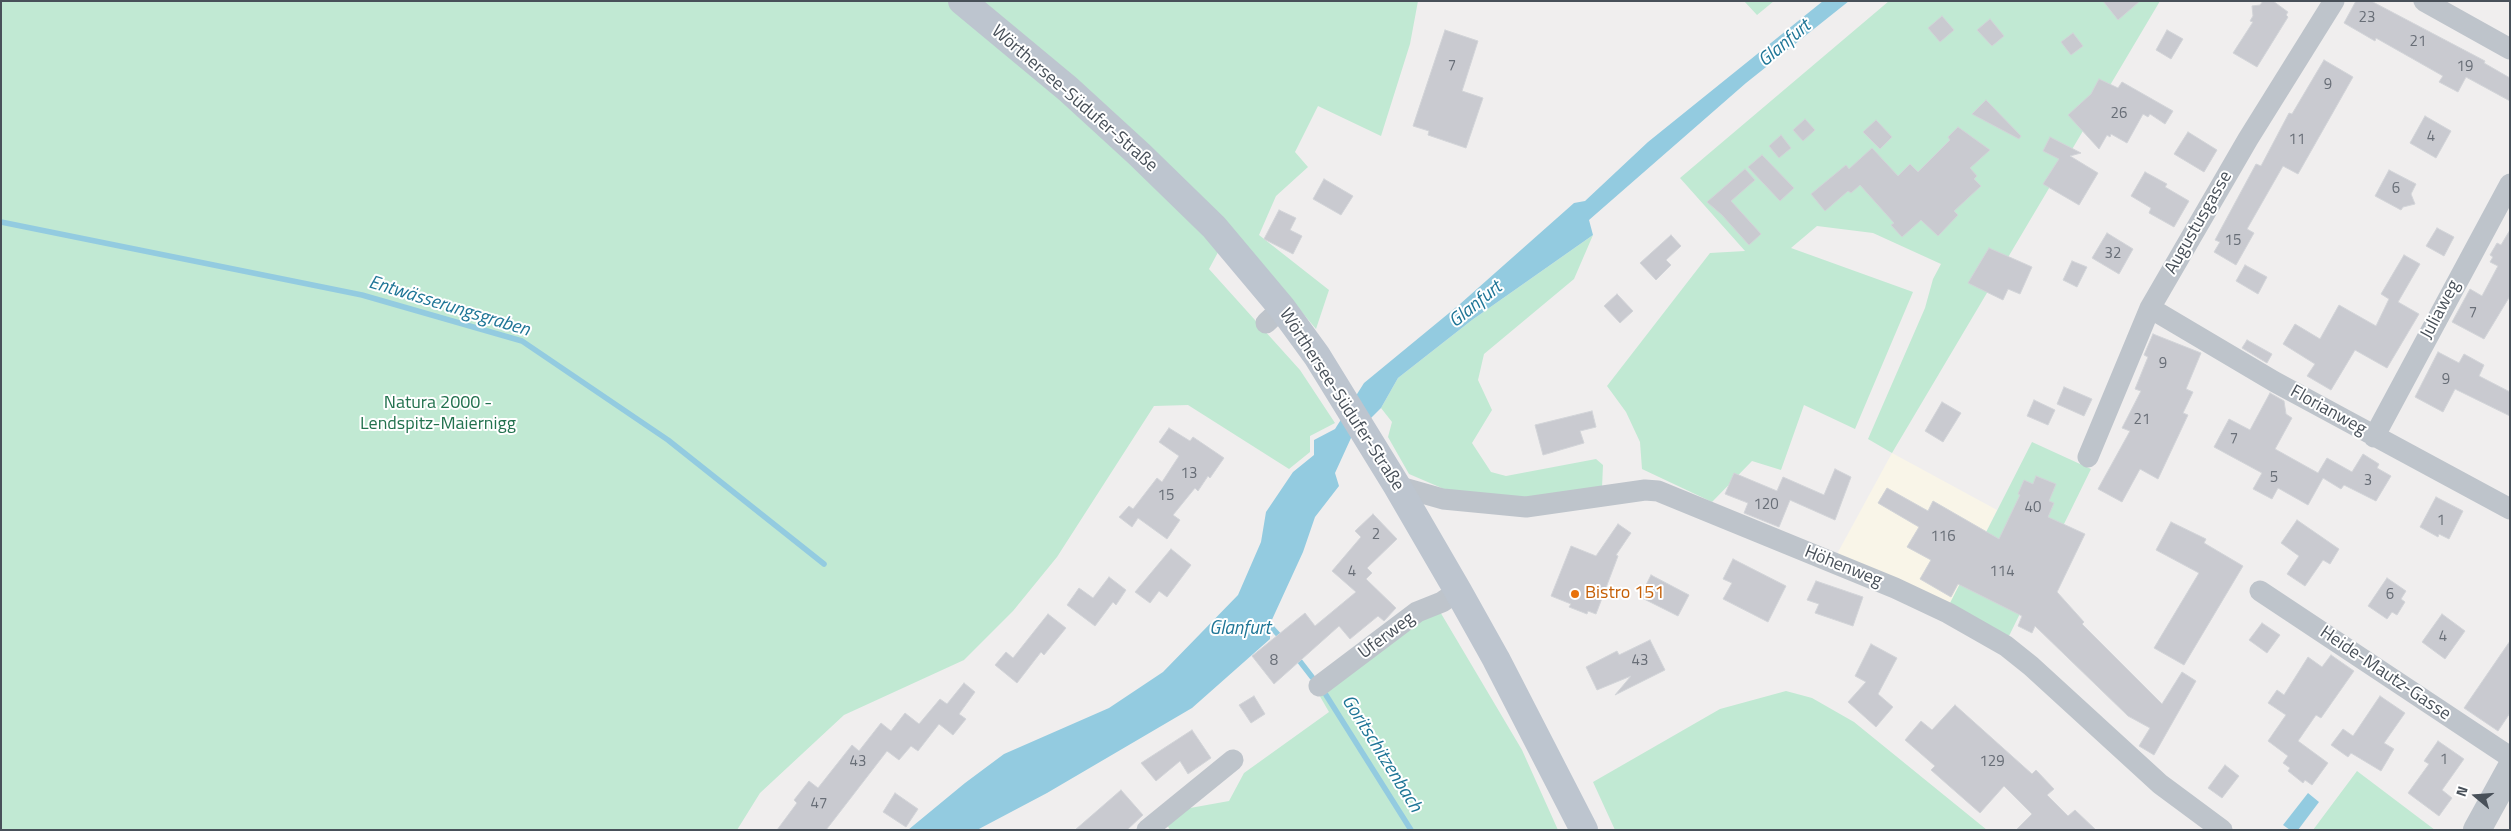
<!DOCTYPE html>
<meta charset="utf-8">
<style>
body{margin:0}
#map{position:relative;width:2511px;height:831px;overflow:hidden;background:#f0eeee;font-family:"Titillium Web",sans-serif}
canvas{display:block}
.frame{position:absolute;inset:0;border:2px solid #485059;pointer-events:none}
.north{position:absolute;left:2451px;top:771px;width:50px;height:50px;-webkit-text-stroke:4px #fff;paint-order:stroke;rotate:288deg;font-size:14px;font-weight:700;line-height:20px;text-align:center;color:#485059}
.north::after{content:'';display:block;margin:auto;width:18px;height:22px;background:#485059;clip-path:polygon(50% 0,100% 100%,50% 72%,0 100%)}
</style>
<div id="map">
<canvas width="2511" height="831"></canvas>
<div class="frame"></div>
<div class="north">N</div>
</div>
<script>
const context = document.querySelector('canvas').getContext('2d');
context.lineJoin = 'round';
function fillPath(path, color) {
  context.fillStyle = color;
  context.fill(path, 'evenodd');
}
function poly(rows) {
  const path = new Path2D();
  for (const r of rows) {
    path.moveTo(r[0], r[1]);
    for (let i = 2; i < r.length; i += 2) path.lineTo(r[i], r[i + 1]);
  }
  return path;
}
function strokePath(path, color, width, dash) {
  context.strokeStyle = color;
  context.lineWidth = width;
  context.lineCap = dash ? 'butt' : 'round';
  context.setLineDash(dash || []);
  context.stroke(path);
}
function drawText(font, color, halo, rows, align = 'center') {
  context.font = font + ' "Titillium Web",sans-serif';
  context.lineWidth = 4;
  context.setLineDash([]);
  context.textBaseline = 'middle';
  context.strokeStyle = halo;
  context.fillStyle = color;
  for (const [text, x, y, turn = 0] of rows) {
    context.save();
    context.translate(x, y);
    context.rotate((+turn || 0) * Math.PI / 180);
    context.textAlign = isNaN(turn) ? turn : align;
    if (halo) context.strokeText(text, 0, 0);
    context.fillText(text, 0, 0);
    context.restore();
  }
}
fillPath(poly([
 [1892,453,1997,510,1949,605,1837,554]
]), '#f9f5e8');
fillPath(poly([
 [1,1,1418,1,1410,44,1381,136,1318,106,1295,152,1308,167,1276,196,1259,235,1329,290,1316,329,1231,228,1209,269,1300,370,1335,423,1310,436,1310,452,1289,469,1188,405,1154,406,1057,557,1013,611,964,660,844,715,760,793,737,830,1,830],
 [1744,1,1774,1,1757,15],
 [1889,1,2160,1,1892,453,1868,439,1925,308,1933,279,1941,264,1873,233,1817,226,1791,248,1913,292,1855,429,1804,405,1781,470,1752,461,1712,502,1642,469,1640,442,1626,412,1607,386,1710,253,1745,251,1680,178],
 [1593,235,1574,279,1484,354,1478,380,1492,410,1472,443,1491,472,1506,476,1596,459,1603,465,1602,488,1526,500,1444,489,1409,474,1388,437,1392,422,1381,408,1398,378,1472,320],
 [2032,442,2091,469,2009,636,1949,605],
 [1439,610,1522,750,1558,830,1170,830,1165,821,1179,810,1229,801,1244,773,1329,712,1318,693,1423,616],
 [1786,691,1812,698,1854,722,1987,830,1615,830,1593,782,1720,709],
 [2357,771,2435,830,2313,830]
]), '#c1e9d3');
fillPath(poly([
 [1823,1,1849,1,1746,83,1589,220,1593,235,1472,320,1398,378,1381,408,1351,438,1335,473,1339,486,1315,517,1303,552,1270,624,1270,639,1192,708,1047,793,977,830,908,830,965,783,1004,754,1109,708,1163,672,1238,595,1261,542,1266,512,1293,472,1314,455,1314,440,1335,429,1364,383,1460,304,1574,203,1585,201,1648,142],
 [2308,793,2319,802,2298,830,2290,830,2283,825]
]), '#93cbe0');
strokePath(poly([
 [1,222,362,295,522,341,668,440,824,564],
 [1264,619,1283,640],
 [1295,655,1312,677],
 [1326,695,1411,830]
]), '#93cbe0', 5.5);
const building = poly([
 [2103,1,2140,1,2118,20,2103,1],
 [2263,1,2273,1,2288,12,2286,15,2288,17,2257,67,2233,53,2253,22,2250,21,2253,16,2252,6,2260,5,2263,1],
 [2356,1,2371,1,2485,61,2484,63,2510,78,2510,101,2466,77,2458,92,2439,82,2443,76,2376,38,2375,41,2344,23,2356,1],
 [1942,16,1954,30,1940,42,1928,28,1942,16],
 [1990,19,2004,36,1992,46,1977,30,1990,19],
 [1445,30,1478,41,1462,91,1483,98,1466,148,1428,135,1429,131,1413,126,1445,30],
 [2167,30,2183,39,2171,59,2156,50,2167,30],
 [2073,33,2083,46,2071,55,2061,42,2073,33],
 [2324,60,2353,77,2298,174,2283,166,2247,229,2254,233,2236,265,2214,252,2220,242,2215,240,2256,164,2261,166,2289,113,2292,114,2324,60],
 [2099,79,2118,88,2122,82,2173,111,2165,124,2150,114,2148,117,2143,114,2127,143,2111,134,2110,137,2107,135,2099,149,2068,115,2091,94,2099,79],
 [1986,100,2021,136,2019,139,1972,114,1986,100],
 [2425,116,2451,131,2436,158,2410,143,2425,116],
 [1805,119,1815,130,1803,141,1793,130,1805,119],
 [1876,120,1892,137,1880,149,1863,132,1876,120],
 [1958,127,1990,150,1970,168,1977,176,1974,179,1981,186,1954,211,1958,215,1938,236,1921,220,1902,237,1891,225,1894,223,1860,185,1851,193,1848,191,1825,211,1811,194,1846,165,1849,169,1872,148,1898,176,1910,164,1918,172,1950,140,1948,137,1958,127],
 [2188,132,2217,150,2204,172,2174,154,2188,132],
 [1781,135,1791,148,1779,158,1769,146,1781,135],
 [2050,137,2081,153,2070,156,2098,173,2079,205,2043,184,2059,159,2043,151,2050,137],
 [1762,155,1794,188,1780,201,1748,167,1762,155],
 [1745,169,1755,180,1731,201,1761,234,1749,245,1722,215,1707,202,1745,169],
 [2389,170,2416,184,2411,194,2415,204,2403,207,2401,210,2375,196,2389,170],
 [2145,172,2167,184,2165,187,2189,201,2174,227,2149,213,2151,208,2131,196,2145,172],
 [1324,179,1353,196,1341,215,1313,199,1324,179],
 [1279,210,1296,218,1290,230,1302,236,1293,254,1264,239,1279,210],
 [2437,228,2454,237,2444,256,2426,246,2437,228],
 [2510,230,2510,296,2484,339,2452,322,2470,289,2482,296,2498,266,2490,262,2493,257,2490,255,2497,243,2501,245,2510,230],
 [2107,233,2133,249,2119,274,2092,258,2107,233],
 [1671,235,1681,246,1666,260,1671,265,1656,280,1640,263,1671,235],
 [1989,248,2032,267,2020,294,2008,289,2003,300,1968,283,1989,248],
 [2404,255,2420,264,2398,302,2419,314,2387,368,2355,350,2331,390,2307,376,2315,364,2283,344,2295,324,2320,339,2339,305,2376,326,2389,299,2381,294,2404,255],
 [2072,261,2087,267,2077,287,2063,280,2072,261],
 [2245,265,2267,277,2258,294,2236,281,2245,265],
 [1617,294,1633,311,1620,323,1604,306,1617,294],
 [2153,334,2201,353,2186,389,2193,392,2183,413,2188,415,2158,479,2140,469,2122,502,2098,489,2130,431,2122,428,2141,391,2135,389,2148,357,2144,355,2153,334],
 [2247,340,2272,354,2267,363,2242,348,2247,340],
 [2438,352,2459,363,2464,354,2484,365,2479,376,2510,392,2510,416,2455,389,2443,412,2415,397,2438,352],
 [2064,387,2092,399,2084,416,2057,404,2064,387],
 [2270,393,2284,401,2286,414,2292,418,2275,449,2318,473,2327,458,2352,472,2363,454,2379,464,2377,468,2391,476,2376,501,2344,485,2341,489,2323,478,2308,505,2278,488,2272,499,2253,489,2262,473,2214,447,2229,419,2250,430,2270,393],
 [2034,400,2055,410,2048,425,2027,416,2034,400],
 [1942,402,1961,413,1943,442,1925,431,1942,402],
 [1592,411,1596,427,1580,431,1584,443,1543,455,1535,425,1592,411],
 [1169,428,1190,441,1193,437,1224,458,1210,478,1208,476,1198,491,1195,488,1173,515,1180,520,1167,539,1138,518,1132,527,1119,517,1129,506,1133,509,1157,478,1162,482,1179,456,1159,442,1169,428],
 [1835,469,1851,477,1835,520,1790,500,1779,527,1744,513,1748,503,1725,494,1734,473,1777,491,1783,477,1824,495,1835,469],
 [2036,476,2056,484,2049,501,2054,503,2048,517,2085,534,2057,592,2084,622,2082,624,2162,704,2182,672,2196,681,2154,755,2139,746,2150,728,2128,716,2035,626,2032,633,2018,626,2022,616,1958,584,1951,597,1920,579,1931,560,1907,547,1919,527,1878,503,1887,488,1928,511,1933,501,1999,539,2020,495,2018,494,2024,480,2033,484,2036,476],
 [2436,497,2463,511,2449,539,2439,534,2438,537,2420,527,2436,497],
 [1373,514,1397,539,1367,568,1372,573,1366,579,1396,608,1384,621,1378,616,1350,639,1339,626,1274,684,1252,656,1305,613,1315,626,1356,592,1332,571,1361,537,1355,531,1373,514],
 [2297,520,2339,549,2330,564,2323,560,2305,586,2287,574,2299,556,2281,543,2297,520],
 [2171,522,2206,539,2204,543,2243,566,2184,665,2154,648,2199,573,2156,550,2171,522],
 [1618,524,1631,533,1616,555,1618,556,1596,614,1588,611,1587,614,1569,607,1571,604,1551,596,1571,546,1596,556,1618,524],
 [1171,549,1191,565,1167,597,1159,591,1150,603,1135,592,1171,549],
 [1733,559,1786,586,1768,622,1723,599,1732,583,1723,579,1733,559],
 [1651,575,1689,595,1678,616,1640,597,1651,575],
 [1109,577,1126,590,1116,605,1113,602,1095,626,1067,605,1079,588,1093,598,1109,577],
 [2387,578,2406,591,2401,599,2405,602,2397,615,2392,612,2387,619,2368,606,2387,578],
 [1816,581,1863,597,1853,626,1815,613,1819,604,1807,600,1816,581],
 [1048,614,1066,628,1044,655,1041,652,1017,683,995,665,1006,652,1013,658,1048,614],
 [2442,614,2465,631,2445,659,2422,642,2442,614],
 [2262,623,2280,635,2267,653,2249,640,2262,623],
 [1650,640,1665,670,1615,695,1631,676,1597,690,1586,667,1617,651,1619,655,1650,640],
 [2510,641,2510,713,2498,731,2464,708,2510,641],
 [1871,644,1897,658,1878,694,1893,707,1876,727,1848,702,1866,682,1855,676,1871,644],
 [2331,655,2354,671,2321,718,2316,715,2298,741,2328,763,2312,785,2305,780,2303,783,2288,771,2290,768,2283,763,2288,756,2268,741,2286,715,2268,703,2277,690,2284,695,2308,657,2322,667,2331,655],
 [964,683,975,692,959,714,966,719,953,735,939,724,918,751,911,746,899,760,887,751,826,830,777,830,797,803,794,800,809,781,818,788,852,745,859,751,881,723,891,731,905,713,919,724,940,699,947,704,964,683],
 [1254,696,1265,714,1251,723,1239,705,1254,696],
 [2380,696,2405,713,2384,743,2394,749,2381,771,2351,753,2348,757,2331,745,2343,729,2353,736,2380,696],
 [1955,705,2032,774,2036,770,2054,789,2047,795,2068,816,2075,810,2096,830,2016,830,2032,814,2004,786,1980,813,1948,785,1931,770,1935,766,1905,740,1921,721,1932,730,1955,705],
 [1192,730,1211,758,1188,774,1180,761,1156,781,1141,763,1192,730],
 [2438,741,2464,759,2442,790,2452,798,2439,816,2408,793,2429,764,2424,761,2438,741],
 [2225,765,2239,776,2222,798,2208,788,2225,765],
 [1121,790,1143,815,1127,830,1075,830,1121,790],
 [895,793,918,809,906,827,883,812,895,793]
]);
fillPath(building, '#c9cad0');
strokePath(building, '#d2d4d8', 1);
strokePath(poly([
 [2424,1,2510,49],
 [2150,308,2275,382,2510,509],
 [1266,323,1282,308],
 [2374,437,2510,184],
 [2088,457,2150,308,2248,139,2334,1],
 [1397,486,1443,499,1526,507,1645,490,1658,491,1895,588,1948,613,2006,646,2031,666,2160,784,2222,830],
 [2260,591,2510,757],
 [1319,686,1417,612,1442,602,1458,591],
 [1147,830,1233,760]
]), '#bec4cb', 21);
strokePath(poly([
 [2477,830,2510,770]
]), '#bec4cb', 28);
strokePath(poly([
 [962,1,1068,89,1139,154,1214,227,1282,308,1317,356,1397,486,1458,591,1496,659,1584,830]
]), '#bdc5cf', 28);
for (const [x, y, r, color] of [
 [1575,594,5,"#e8710a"]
]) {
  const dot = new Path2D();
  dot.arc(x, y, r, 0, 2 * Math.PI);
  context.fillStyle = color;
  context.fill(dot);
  strokePath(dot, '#fff', 2);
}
drawText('15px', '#686e77', null, [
 ["23",2367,18],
 ["21",2418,42],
 ["7",1452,66],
 ["19",2465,67],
 ["9",2328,85],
 ["26",2119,114],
 ["4",2431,137],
 ["11",2297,140],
 ["6",2396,189],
 ["15",2233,241],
 ["32",2113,254],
 ["7",2473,313],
 ["9",2163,364],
 ["9",2446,380],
 ["21",2142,420],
 ["7",2234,439],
 ["13",1189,474],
 ["5",2274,478],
 ["3",2368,481],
 ["15",1166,496],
 ["120",1766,505],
 ["40",2033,508],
 ["1",2441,521],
 ["2",1376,535],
 ["116",1943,537],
 ["4",1352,572],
 ["114",2002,572],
 ["6",2390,595],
 ["4",2443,637],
 ["8",1274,661],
 ["43",1640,661],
 ["1",2444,760],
 ["43",858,762],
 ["129",1992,762],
 ["47",819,804]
]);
drawText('18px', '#485059', '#fff', [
 ["Wörthersee-Südufer-Straße",1074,99,41],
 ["Augustusgasse",2199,223,-60],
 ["Juliaweg",2441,310,-62],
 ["Wörthersee-Südufer-Straße",1341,400,57],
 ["Florianweg",2328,411,29],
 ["Höhenweg",1843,567,22],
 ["Uferweg",1387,636,-37],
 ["Heide-Mautz-Gasse",2385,674,34]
]);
drawText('18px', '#22714e', '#fff', [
 ["Natura 2000 -",438,404],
 ["Lendspitz-Maiernigg",438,425]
]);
drawText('18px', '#c56008', '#fff', [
 ["Bistro 151",1585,594]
], 'left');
drawText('italic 19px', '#1e7596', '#fff', [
 ["Glanfurt",1785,44,-40],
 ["Glanfurt",1476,305,-39],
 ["Entwässerungsgraben",449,307,17],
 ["Glanfurt",1240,629],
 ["Goritschitzenbach",1381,754,58]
]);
</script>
